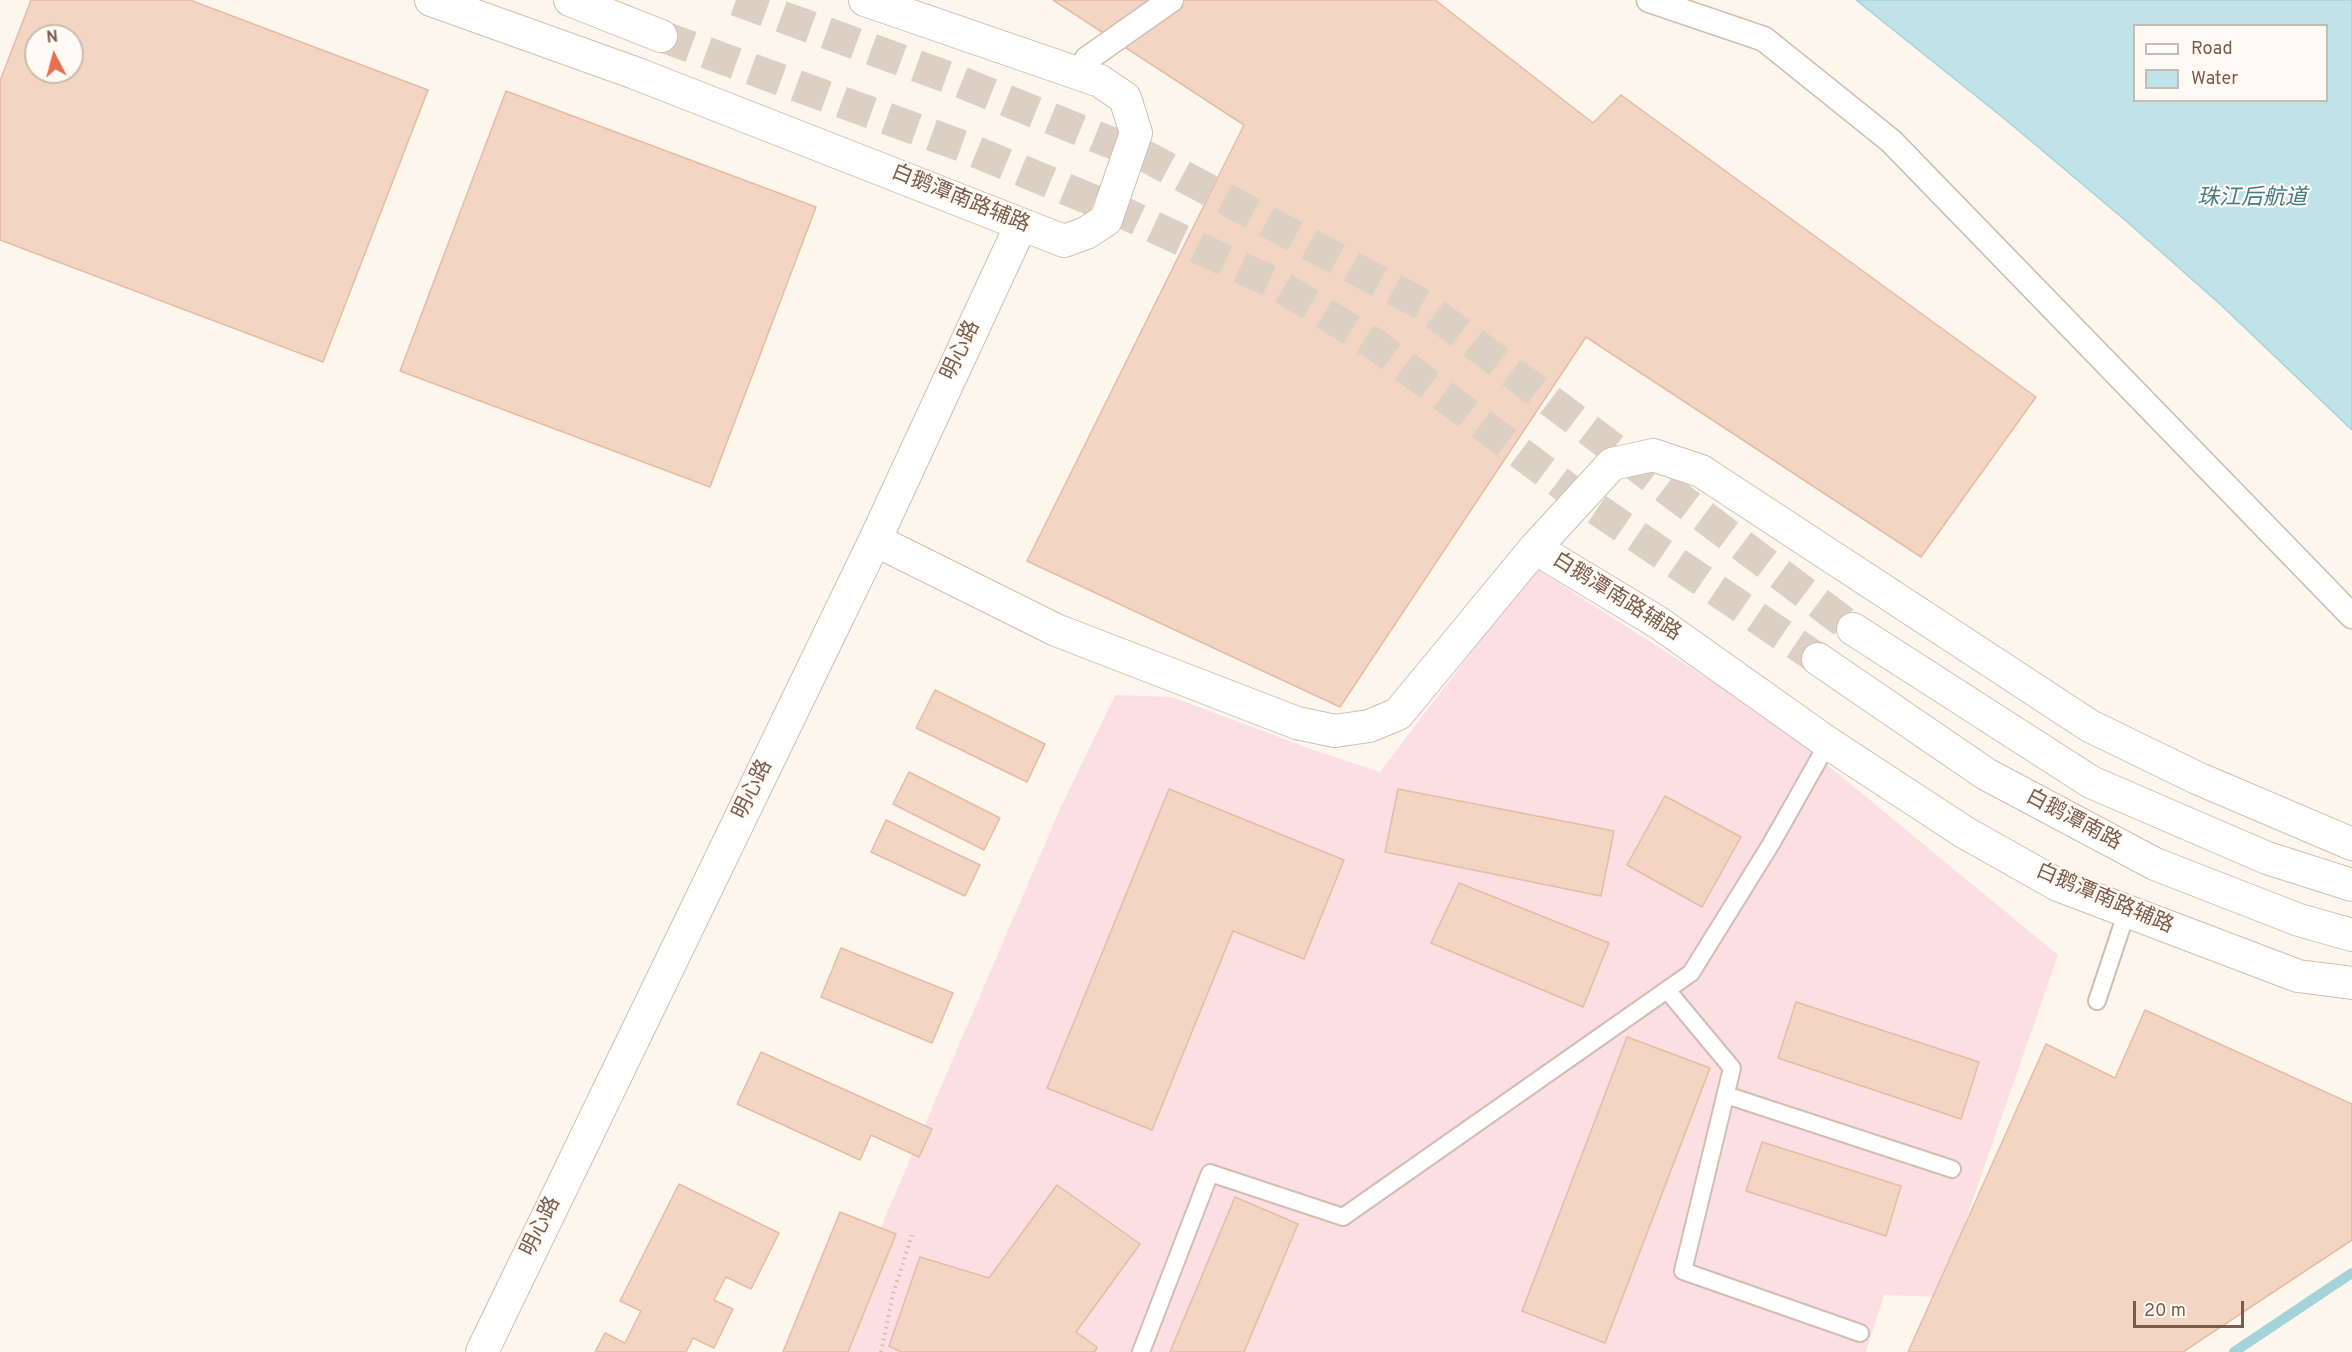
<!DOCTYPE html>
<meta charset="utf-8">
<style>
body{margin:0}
#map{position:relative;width:2352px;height:1352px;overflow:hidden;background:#fdf6ec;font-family:Overpass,sans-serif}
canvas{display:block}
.legend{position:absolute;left:2133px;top:24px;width:195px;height:78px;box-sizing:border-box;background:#fffaf3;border:2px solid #cabbb1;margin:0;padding:8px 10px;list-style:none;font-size:18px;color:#7a5c4d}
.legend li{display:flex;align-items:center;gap:12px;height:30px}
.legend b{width:30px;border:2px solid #cabbb1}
.north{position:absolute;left:24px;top:24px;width:60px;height:60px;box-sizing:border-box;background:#fffaf3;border:2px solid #cabbb1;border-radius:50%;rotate:354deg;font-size:16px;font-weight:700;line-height:24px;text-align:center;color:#7a5c4d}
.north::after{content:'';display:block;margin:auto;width:21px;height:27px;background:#e76f51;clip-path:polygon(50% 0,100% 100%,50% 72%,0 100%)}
.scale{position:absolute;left:2133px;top:1301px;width:111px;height:27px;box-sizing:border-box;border:3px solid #7a5c4d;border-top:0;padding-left:8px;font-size:18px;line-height:21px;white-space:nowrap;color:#7a5c4d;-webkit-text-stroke:4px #fffaf3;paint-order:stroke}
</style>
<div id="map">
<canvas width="2352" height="1352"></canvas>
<ul class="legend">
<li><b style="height:8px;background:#fff"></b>Road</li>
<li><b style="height:16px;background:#bfe3e8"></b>Water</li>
</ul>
<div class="north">N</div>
<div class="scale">20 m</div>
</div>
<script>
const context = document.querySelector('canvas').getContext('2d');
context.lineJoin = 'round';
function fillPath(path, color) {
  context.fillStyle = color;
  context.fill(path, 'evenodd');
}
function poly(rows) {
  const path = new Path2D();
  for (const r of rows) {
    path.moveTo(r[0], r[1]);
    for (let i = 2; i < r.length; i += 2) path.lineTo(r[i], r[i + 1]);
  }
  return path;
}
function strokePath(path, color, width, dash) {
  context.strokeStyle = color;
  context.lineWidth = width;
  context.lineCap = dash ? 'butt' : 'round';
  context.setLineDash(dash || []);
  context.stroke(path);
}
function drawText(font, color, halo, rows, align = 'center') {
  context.font = font + ' Overpass,"Noto Sans SC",sans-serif';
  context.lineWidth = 4.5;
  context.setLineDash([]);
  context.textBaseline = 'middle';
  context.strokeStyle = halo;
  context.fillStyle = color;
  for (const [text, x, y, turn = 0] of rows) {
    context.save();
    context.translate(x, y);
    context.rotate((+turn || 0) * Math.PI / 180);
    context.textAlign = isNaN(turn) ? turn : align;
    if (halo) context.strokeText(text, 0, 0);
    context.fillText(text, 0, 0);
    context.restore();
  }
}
fillPath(poly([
 [1535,568,1774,721,2058,955,1939,1297,1884,1295,1866,1352,845,1352,878,1234,1060,809,1115,695,1172,697,1308,748,1380,772]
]), '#fbdfe3');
const water = poly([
 [1856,0,2352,0,2352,430,2221,305,2125,220,2006,120,1856,0],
 [2134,26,2326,26,2326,100,2134,100,2134,26]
]);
fillPath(water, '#bfe3e8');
strokePath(water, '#a5d3da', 1.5);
strokePath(poly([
 [2234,1352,2352,1273]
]), '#a5d3da', 10);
const building = poly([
 [31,0,190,0,428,90,323,362,0,240,0,81,31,0],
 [36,36,72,36,72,72,36,72,36,36],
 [1053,0,1435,0,1593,123,1621,95,2036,397,1921,557,1586,337,1340,707,1027,561,1244,125,1053,0],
 [506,91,816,207,710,487,400,371,506,91],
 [935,690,1045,744,1027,782,916,728,935,690],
 [909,772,1000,818,984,850,893,804,909,772],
 [1169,789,1344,860,1304,959,1233,931,1152,1130,1047,1088,1169,789],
 [1398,789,1614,831,1601,896,1385,852,1398,789],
 [1665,796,1741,837,1702,907,1627,865,1665,796],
 [886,820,980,865,965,896,871,852,886,820],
 [1459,883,1609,943,1583,1007,1431,943,1459,883],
 [841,948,953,993,932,1043,821,997,841,948],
 [1796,1002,1979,1062,1961,1119,1778,1058,1796,1002],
 [2145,1010,2352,1104,2352,1240,2183,1352,1908,1352,2046,1044,2115,1078,2145,1010],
 [1627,1037,1710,1068,1605,1343,1522,1311,1627,1037],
 [761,1052,932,1129,919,1157,871,1135,860,1160,737,1104,761,1052],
 [1762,1142,1901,1186,1886,1236,1746,1191,1762,1142],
 [679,1184,779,1233,751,1289,726,1277,714,1300,733,1309,714,1348,693,1338,686,1352,595,1352,605,1333,625,1343,641,1311,620,1301,679,1184],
 [1057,1185,1140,1244,1076,1332,1097,1347,1095,1352,901,1352,889,1346,920,1257,989,1278,1057,1185],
 [1235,1197,1298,1224,1244,1352,1170,1352,1235,1197],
 [840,1212,896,1234,848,1352,783,1352,840,1212]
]);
fillPath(building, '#f3d5c3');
strokePath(building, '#e6bba3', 1.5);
strokePath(poly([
 [736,0,953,79,1149,158,1423,305,1853,629],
 [661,36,962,146,1126,214,1278,285,1376,345,1583,500,1818,659]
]), '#dcd0c4', 32, [32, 16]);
const service = poly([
 [1667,990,1732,1068,1683,1271,1860,1333],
 [2097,1001,2127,911],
 [1726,1095,1952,1169],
 [1141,1352,1210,1173,1343,1217,1691,973,1771,844,1828,743]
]);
const pedestrian = poly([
 [1649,0,1764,39,1891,141,2352,616],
 [1087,59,1171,0]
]);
const minor = poly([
 [431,0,635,73,1064,241,1086,233,1106,220,1136,133,1125,98,1100,81,865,0],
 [570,0,661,36],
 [875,540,1056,630,1297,723,1335,731,1369,726,1398,714,1535,548,1612,464,1653,455,1701,471,2090,726,2197,778,2352,844],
 [1535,548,1659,623,1828,743,1964,832,2058,885,2298,976,2352,983],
 [1853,629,2091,782,2267,858,2352,885],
 [1818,659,1986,774,2155,864,2299,920,2352,935],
 [482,1352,875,540,1021,225]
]);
strokePath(service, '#d1beb0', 20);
strokePath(pedestrian, '#d1beb0', 27);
strokePath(minor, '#d1beb0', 34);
strokePath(poly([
 [881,1352,893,1294,912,1235]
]), '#d9b8a5', 4, [1.5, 4.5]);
strokePath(service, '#fff', 16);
strokePath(pedestrian, '#fff', 24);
strokePath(minor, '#fff', 32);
drawText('21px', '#7a5c4d', '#fffaf3', [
 ["白鹅潭南路辅路",960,200,22],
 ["明心路",962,351,-65],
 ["白鹅潭南路辅路",1616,598,32],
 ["明心路",754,790,-64],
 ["白鹅潭南路",2073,821,28],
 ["白鹅潭南路辅路",2104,900,23],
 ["明心路",542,1227,-64]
]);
drawText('italic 22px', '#437c86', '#fffaf3', [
 ["珠江后航道",2252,200]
]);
</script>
